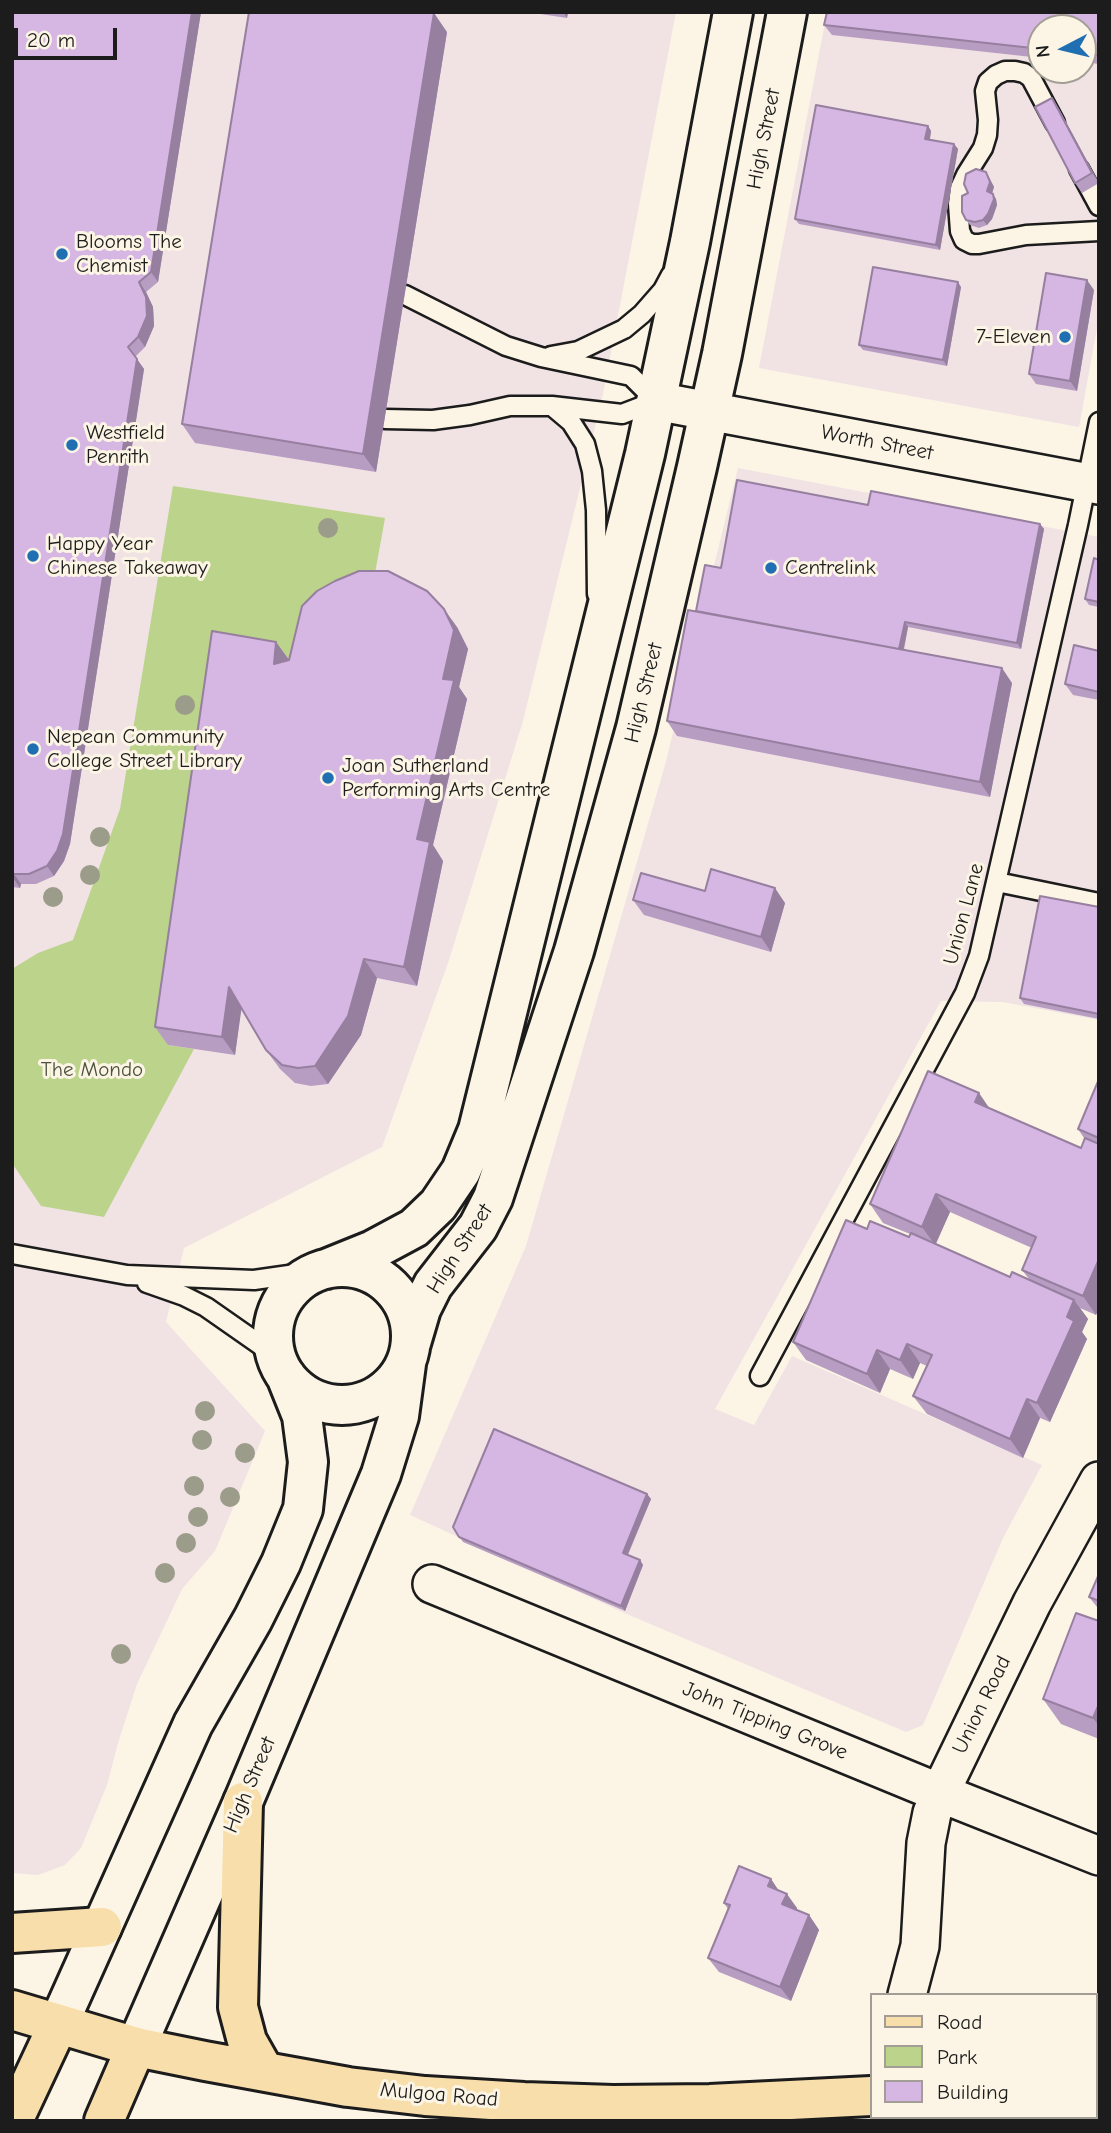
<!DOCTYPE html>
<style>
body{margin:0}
#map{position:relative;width:1111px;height:2133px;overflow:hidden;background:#fcf5e5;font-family:"Comic Neue",sans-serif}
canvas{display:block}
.frame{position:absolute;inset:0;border:14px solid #1c1c1c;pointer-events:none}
.legend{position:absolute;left:870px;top:1993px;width:228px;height:126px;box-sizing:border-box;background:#fcf5e5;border:2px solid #a29e95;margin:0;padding:9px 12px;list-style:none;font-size:21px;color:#1c1c1c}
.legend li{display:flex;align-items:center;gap:14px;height:35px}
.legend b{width:35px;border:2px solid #a29e95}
.north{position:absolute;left:1027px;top:14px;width:70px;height:70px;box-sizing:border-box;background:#fcf5e5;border:2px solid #a29e95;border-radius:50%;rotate:263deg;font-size:19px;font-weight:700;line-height:28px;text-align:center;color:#1c1c1c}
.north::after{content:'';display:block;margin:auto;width:24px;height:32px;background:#1f6fb2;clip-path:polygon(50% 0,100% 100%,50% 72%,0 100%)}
.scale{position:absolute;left:14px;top:28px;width:103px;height:32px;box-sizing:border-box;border:4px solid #1c1c1c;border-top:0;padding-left:9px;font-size:21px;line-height:24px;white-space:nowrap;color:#1c1c1c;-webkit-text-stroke:5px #fcf5e5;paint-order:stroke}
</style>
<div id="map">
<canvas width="1111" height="2133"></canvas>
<div class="frame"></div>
<ul class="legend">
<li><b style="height:9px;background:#f8deab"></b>Road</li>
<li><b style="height:19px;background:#bbd38a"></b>Park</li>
<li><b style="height:19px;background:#d6b6e3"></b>Building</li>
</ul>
<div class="north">N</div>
<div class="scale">20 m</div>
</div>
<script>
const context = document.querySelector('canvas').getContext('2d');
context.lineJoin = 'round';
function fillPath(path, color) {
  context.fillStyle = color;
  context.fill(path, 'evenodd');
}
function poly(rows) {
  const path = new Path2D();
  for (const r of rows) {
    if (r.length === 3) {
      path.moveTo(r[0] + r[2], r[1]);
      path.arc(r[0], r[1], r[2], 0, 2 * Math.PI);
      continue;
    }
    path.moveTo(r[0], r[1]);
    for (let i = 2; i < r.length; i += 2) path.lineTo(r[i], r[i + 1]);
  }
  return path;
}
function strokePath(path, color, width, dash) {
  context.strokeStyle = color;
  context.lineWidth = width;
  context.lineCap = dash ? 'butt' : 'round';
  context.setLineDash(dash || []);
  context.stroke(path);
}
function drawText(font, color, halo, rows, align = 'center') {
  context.font = font + ' "Comic Neue",sans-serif';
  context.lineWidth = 6;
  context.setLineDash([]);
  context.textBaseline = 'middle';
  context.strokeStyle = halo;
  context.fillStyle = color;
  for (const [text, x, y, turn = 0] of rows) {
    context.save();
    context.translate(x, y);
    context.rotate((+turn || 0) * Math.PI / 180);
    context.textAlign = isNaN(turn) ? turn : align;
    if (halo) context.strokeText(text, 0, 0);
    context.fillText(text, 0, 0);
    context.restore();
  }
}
fillPath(poly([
 [12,12,676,12,603,394,523,721,449,960,382,1147,184,1248,166,1322,265,1431,215,1551,182,1589,137,1684,118,1743,107,1785,81,1848,65,1865,38,1875,12,1873],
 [827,12,1099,12,1099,317,1079,427,759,368],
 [1041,28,1083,28,1083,70,1041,70],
 [738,468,1099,537,1099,1020,1003,1002,941,1001,715,1409,754,1425,792,1356,1042,1465,1003,1538,923,1725,906,1732,629,1615,410,1515,526,1246,665,765]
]), '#f1e2e4');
fillPath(poly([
 [173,486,385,518,372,590,303,679,225,650,168,1045,194,1049,104,1217,41,1206,12,1163,12,969,38,953,73,940,120,809]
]), '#bbd38a');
const service = poly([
 [1055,123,1031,78,1024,73,1015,71,1005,71,996,75,988,82,985,91,988,120,987,135,983,148,966,175,960,188,958,204,960,231,964,240,972,244,979,244,1026,235,1099,231],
 [1079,169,1099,206],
 [551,356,578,351,624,329,642,314,663,290,671,275],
 [552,406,571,422,585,444,592,471,596,510,597,594],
 [385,419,433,420,470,415,510,406,552,406,622,414,656,401,631,376,541,357,506,346,405,295],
 [997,882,1099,903],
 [12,1254,127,1275,254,1280,317,1271],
 [147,1283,184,1296,206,1307,269,1351,278,1360],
 [760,1376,965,993,979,956,1078,525,1099,422]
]);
const minor = poly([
 [656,401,1099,485],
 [432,1584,940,1793,1099,1856],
 [907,1995,920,1946,926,1843,932,1813,940,1793,1032,1603,1099,1481],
 [923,2117,926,2121]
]);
const secondary = poly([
 [342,1336,69],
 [326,1269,373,1250,414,1228,438,1205,461,1171,478,1130,645,454,690,242,733,12],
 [411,1343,421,1309,433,1285,478,1227,493,1198,574,951,636,728,697,467,722,354,787,12],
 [58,2025,193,1724,253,1619,281,1563,303,1509,308,1462,302,1416,286,1376],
 [136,2047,243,1802,381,1474,399,1416,406,1364]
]);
const primary = poly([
 [243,1802,238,2007,247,2041,264,2071],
 [136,2047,205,2061,348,2087,425,2096,524,2102,613,2105,710,2104,871,2096],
 [1095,2078,1099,2078]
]);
const trunk = poly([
 [12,1933,102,1927],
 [12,2010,136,2047,104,2121],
 [13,2121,58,2025]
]);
strokePath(service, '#1c1c1c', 23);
strokePath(minor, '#1c1c1c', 42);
strokePath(secondary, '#1c1c1c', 44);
strokePath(primary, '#1c1c1c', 44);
strokePath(trunk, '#1c1c1c', 44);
strokePath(service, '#fcf5e5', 18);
strokePath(minor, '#fcf5e5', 37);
strokePath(secondary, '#fcf5e5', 38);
strokePath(primary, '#f8deab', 38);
strokePath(trunk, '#f8deab', 38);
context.fillStyle = '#9b9c89';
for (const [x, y] of [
 [328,528],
 [185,705],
 [100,837],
 [90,875],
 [53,897],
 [205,1411],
 [202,1440],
 [245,1453],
 [194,1486],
 [230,1497],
 [198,1517],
 [186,1543],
 [165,1573],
 [121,1654]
]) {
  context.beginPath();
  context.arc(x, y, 10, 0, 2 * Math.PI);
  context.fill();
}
fillPath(poly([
 [12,12,201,12,158,282,146,292,153,307,154,326,145,347,135,357,144,369,70,844,64,861,54,876,36,884,21,884,20,888,12,887],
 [527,12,568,12,567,18],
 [1099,12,1099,64,1083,62,1083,28,1041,28,1041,58,832,35,824,25],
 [447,32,376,472,195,443,182,424],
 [1052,98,1059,109,1099,183,1082,193,1075,183],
 [928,126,931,131,930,139,954,144,958,149,940,250,799,224,795,219],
 [989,177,994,187,992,194,996,199,997,205,992,219,987,225,979,228,970,225,966,220,968,193],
 [961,287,947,366,863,350,859,345],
 [1094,290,1077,391,1036,384,1029,374],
 [868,505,1040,524,1044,529,1021,649,908,627,904,650,1012,683,990,797,677,736,667,721,696,611,721,568],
 [1099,560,1099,607,1089,605,1085,599],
 [457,627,468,649,459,687,467,699,433,845,443,861,417,986,377,978,361,1035,328,1084,311,1086,295,1083,280,1069,266,1050,241,1008,235,1055,168,1045,155,1027,276,642,289,660],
 [1099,651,1099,700,1073,695,1065,684],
 [705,891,785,903,771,952,644,915,633,900],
 [1099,907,1099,1019,1024,1004,1020,998],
 [1099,1079,1099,1308,1096,1315,1080,1308,1088,1319,1082,1332,1087,1339,1050,1422,1040,1418,1023,1458,927,1414,913,1396,927,1366,920,1363,913,1379,890,1369,880,1393,806,1360,793,1342,867,1229,909,1237,910,1234,883,1223,870,1204,989,1108,1081,1148,1084,1138,1078,1129],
 [950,1212,1032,1248,1022,1270,1029,1279,1010,1277,936,1244],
 [647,1494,651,1499,628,1555,640,1560,643,1565,625,1611,463,1542,453,1527],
 [1099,1574,1099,1608,1097,1607,1089,1597],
 [1099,1621,1099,1739,1061,1724,1043,1699],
 [771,1879,778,1890,797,1908,796,1910,809,1915,819,1930,791,2001,719,1972,708,1958,728,1909,724,1903]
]), '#b89dc3');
fillPath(poly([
 [192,12,201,12,158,282,151,272],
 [563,12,568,12,567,18],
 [434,13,447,32,376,472,363,454],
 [1052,98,1059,109,1099,183,1092,173],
 [928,126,931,131,929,144,925,139],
 [954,144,958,149,940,250,936,245],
 [986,172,994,187,991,196,987,191],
 [993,194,996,199,997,205,992,219,987,225,983,220],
 [1087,280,1094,290,1077,391,1070,381],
 [139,282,146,292,153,307,154,326,145,347,138,337],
 [958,282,961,287,947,366,943,360],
 [137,359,144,369,70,844,64,861,54,876,47,866],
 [1040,524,1044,529,1021,649,1017,643],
 [444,609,457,627,468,649,459,687,467,699,433,845,443,861,417,986,404,967,417,839,443,679],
 [905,622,908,627,901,661,898,656],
 [276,642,289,660,274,664],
 [1002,668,1012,683,990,797,980,782],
 [14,874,21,884,20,888,13,878],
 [775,888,785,903,771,952,761,937],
 [364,959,377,978,361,1035,328,1084,315,1066],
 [229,987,242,1005,235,1055,222,1037],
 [979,1093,992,1112,975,1102],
 [936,1194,950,1212,935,1245,922,1227],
 [1099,1259,1099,1308,1096,1315,1083,1296],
 [1074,1300,1088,1319,1082,1332,1087,1339,1050,1422,1037,1403,1067,1317],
 [907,1344,920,1363,913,1379,900,1360],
 [877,1350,890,1369,880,1393,867,1374],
 [1027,1399,1040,1418,1023,1458,1010,1439],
 [647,1494,651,1499,626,1558,623,1553],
 [640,1560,643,1565,625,1611,621,1606],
 [1099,1704,1099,1726,1093,1718],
 [771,1879,781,1894,768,1886],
 [787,1894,797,1908,793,1919,782,1904],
 [809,1915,819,1930,791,2001,780,1987]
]), '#967f9f');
const building = poly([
 [12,12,192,12,151,272,139,282,146,297,147,316,138,337,128,347,137,359,63,834,57,851,47,866,29,874,14,874,13,878,12,12],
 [249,12,425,12,434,13,363,454,182,424,249,12],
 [827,12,1099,12,1099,55,1083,53,1083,28,1041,28,1041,49,824,25,827,12],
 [1052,98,1092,173,1075,183,1035,107,1052,98],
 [816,105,928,126,925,139,954,144,936,245,795,219,816,105],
 [976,169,986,172,990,182,987,191,993,194,994,199,988,214,983,220,975,222,966,220,962,212,962,196,968,193,964,184,966,174,976,169],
 [873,267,958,282,943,360,859,345,873,267],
 [1046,273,1087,280,1070,381,1029,374,1046,273],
 [737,480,868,505,871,491,1040,524,1017,643,905,622,899,649,696,611,705,565,721,568,737,480],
 [1094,558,1099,560,1099,602,1085,599,1094,558],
 [359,571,388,571,427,591,444,609,454,630,443,679,454,680,417,839,430,842,404,967,364,959,348,1016,315,1066,298,1068,282,1065,266,1050,229,987,222,1037,155,1027,212,631,276,642,274,664,289,660,302,606,317,591,335,581,359,571],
 [688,610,1002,668,980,782,667,721,688,610],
 [1074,645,1099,651,1099,692,1065,684,1074,645],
 [711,869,775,888,761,937,633,900,641,873,705,891,711,869],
 [1040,896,1099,907,1099,1014,1020,998,1040,896],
 [928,1071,979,1093,975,1102,1081,1148,1085,1138,1099,1144,1099,1259,1083,1296,1022,1270,1036,1237,936,1194,922,1227,870,1204,928,1071],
 [1099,1079,1099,1138,1078,1129,1099,1079],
 [846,1220,867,1229,870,1221,909,1237,911,1233,1010,1277,1012,1272,1074,1300,1067,1317,1074,1321,1037,1403,1027,1399,1010,1439,913,1396,932,1355,907,1344,900,1360,877,1350,867,1374,793,1342,846,1220],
 [494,1429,647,1494,623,1553,640,1560,621,1606,459,1537,453,1527,494,1429],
 [1099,1574,1099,1601,1089,1597,1099,1574],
 [1076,1613,1099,1621,1099,1704,1093,1718,1043,1699,1076,1613],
 [739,1866,771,1879,768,1886,787,1894,782,1904,809,1915,780,1987,708,1958,730,1905,724,1903,739,1866]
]);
fillPath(building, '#d6b6e3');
strokePath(building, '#967f9f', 2);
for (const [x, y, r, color] of [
 [62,254,7,"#1f6fb2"],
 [1065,337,7,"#1f6fb2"],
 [72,445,7,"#1f6fb2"],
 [33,556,7,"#1f6fb2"],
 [771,568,7,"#1f6fb2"],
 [33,749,7,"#1f6fb2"],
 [328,778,7,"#1f6fb2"]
]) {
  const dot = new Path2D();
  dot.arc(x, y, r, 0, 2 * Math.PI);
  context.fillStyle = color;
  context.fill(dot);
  strokePath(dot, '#fcf5e5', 2.5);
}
drawText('21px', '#1c1c1c', '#fcf5e5', [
 ["High Street",764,139,-79],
 ["Worth Street",877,443,11],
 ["High Street",644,693,-76],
 ["Union Lane",964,914,-75],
 ["High Street",460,1249,-57],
 ["Union Road",982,1705,-64],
 ["John Tipping Grove",765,1721,22],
 ["High Street",250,1785,-67],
 ["Mulgoa Road",439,2095,5]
]);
drawText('21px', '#1c1c1c', '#fcf5e5', [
 ["Blooms The",76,242],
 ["Chemist",76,266],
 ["7-Eleven",1051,337,"right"],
 ["Westfield",86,433],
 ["Penrith",86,457],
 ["Happy Year",47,544],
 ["Chinese Takeaway",47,568],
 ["Centrelink",785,568],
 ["Nepean Community",47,737],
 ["College Street Library",47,761],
 ["Joan Sutherland",342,766],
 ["Performing Arts Centre",342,790]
], 'left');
drawText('21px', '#4c533d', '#fcf5e5', [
 ["The Mondo",92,1070]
]);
</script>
